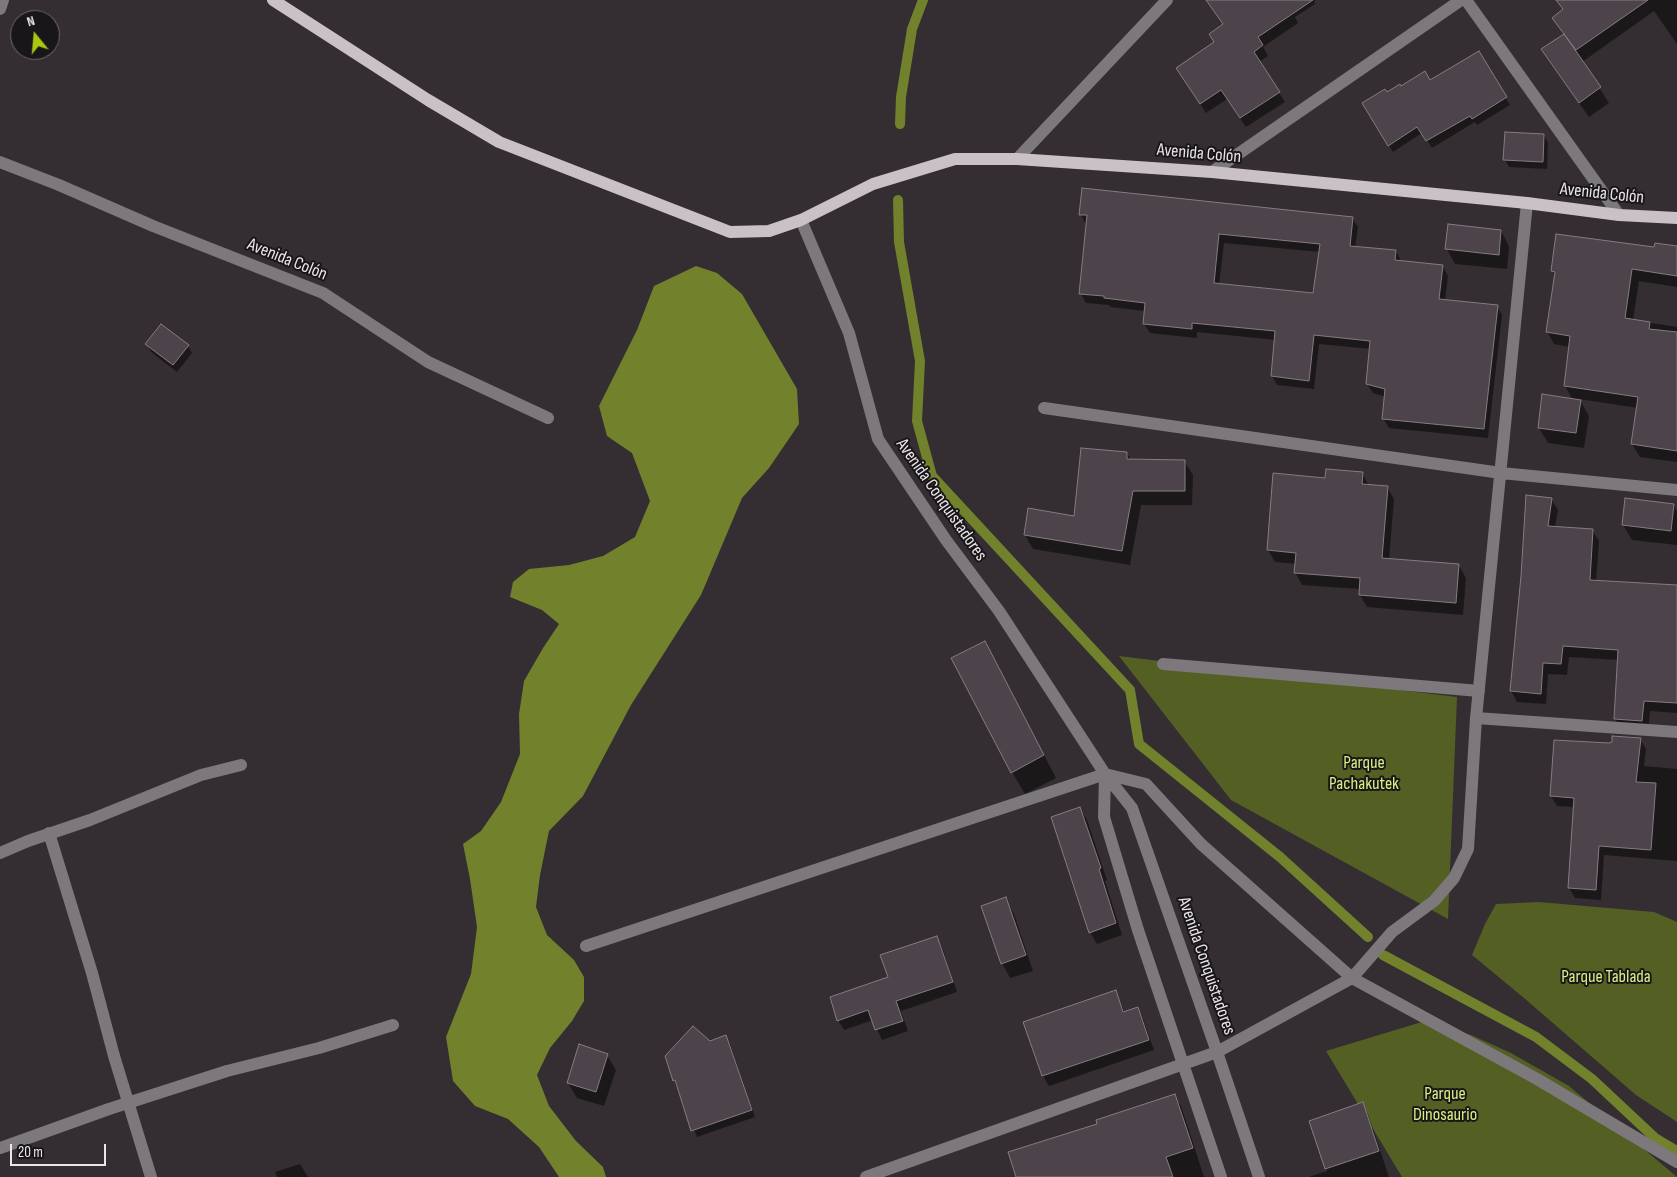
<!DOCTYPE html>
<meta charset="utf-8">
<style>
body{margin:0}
#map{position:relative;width:1677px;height:1177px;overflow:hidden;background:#342d32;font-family:"Sofia Sans Condensed",sans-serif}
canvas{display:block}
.north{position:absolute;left:10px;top:10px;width:50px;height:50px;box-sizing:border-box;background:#191619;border:1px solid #6d696c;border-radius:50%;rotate:343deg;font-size:14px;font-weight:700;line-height:20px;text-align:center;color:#eae5e8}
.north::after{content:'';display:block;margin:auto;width:18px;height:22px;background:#acc611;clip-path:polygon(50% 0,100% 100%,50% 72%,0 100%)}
.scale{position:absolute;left:10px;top:1144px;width:96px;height:22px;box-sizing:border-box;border:2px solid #eae5e8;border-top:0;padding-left:6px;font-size:15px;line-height:18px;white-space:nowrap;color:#eae5e8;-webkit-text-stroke:4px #191619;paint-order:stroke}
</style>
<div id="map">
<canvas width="1677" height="1177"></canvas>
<div class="north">N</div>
<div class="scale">20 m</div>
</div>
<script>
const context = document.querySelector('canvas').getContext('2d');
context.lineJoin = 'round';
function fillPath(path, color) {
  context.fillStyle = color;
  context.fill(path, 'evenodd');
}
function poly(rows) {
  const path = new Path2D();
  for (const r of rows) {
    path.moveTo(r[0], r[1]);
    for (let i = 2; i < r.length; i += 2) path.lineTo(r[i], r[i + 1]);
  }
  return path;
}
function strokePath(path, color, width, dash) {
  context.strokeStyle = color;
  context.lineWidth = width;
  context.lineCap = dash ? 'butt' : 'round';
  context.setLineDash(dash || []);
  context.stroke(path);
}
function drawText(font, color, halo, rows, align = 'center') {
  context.font = font + ' "Sofia Sans Condensed",sans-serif';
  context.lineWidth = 4;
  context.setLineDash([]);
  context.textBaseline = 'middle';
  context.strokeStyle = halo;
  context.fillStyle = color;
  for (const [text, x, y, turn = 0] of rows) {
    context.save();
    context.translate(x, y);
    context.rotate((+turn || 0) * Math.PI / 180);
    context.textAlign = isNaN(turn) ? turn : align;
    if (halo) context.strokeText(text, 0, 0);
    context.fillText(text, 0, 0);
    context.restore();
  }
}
fillPath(poly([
 [1119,656,1457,697,1448,919,1231,800],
 [1539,902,1654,912,1677,922,1677,1122,1636,1095,1524,998,1472,955,1485,924,1496,904],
 [1425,1021,1471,1035,1511,1053,1569,1086,1677,1177,1402,1177,1326,1051]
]), '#545f24');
fillPath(poly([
 [696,266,717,273,742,294,797,389,799,424,769,468,742,498,701,595,631,705,583,796,549,831,540,875,536,907,547,935,574,960,584,977,584,1001,572,1021,550,1048,537,1075,549,1106,576,1141,603,1167,606,1177,559,1177,539,1147,508,1119,475,1106,453,1081,446,1037,471,974,477,927,470,879,463,844,481,831,501,802,520,754,519,714,524,681,543,648,559,624,542,610,510,597,513,582,529,569,569,565,603,556,635,537,650,501,632,453,607,436,599,406,637,330,654,286]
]), '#71812c');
fillPath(poly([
 [1217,0,1316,0,1314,1,1315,4,1295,17,1298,23,1263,47,1268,56,1259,62,1285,102,1246,127,1227,99,1206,113,1183,78,1216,42,1224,25,1210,4],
 [1556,0,1677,0,1677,44,1654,11,1582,62,1609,103,1589,117,1551,64,1543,50,1564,35,1553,18,1564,10],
 [1478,53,1510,105,1477,125,1475,122,1432,148,1422,133,1393,152,1364,104,1401,87,1430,82],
 [1544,135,1548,143,1547,169,1509,167,1505,160],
 [1081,215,1352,218,1358,227,1355,248,1396,251,1401,261,1443,267,1448,276,1445,300,1497,306,1502,315,1488,438,1389,428,1383,418,1386,397,1373,393,1367,384,1371,349,1319,344,1314,389,1277,385,1272,376,1276,340,1197,332,1197,338,1150,333,1144,324,1145,311,1111,307,1109,305,1086,303,1080,293,1086,224],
 [1224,243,1320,252,1314,295,1219,285],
 [1501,231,1509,246,1507,269,1455,264,1447,249],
 [1677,247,1677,287,1639,281,1633,320,1677,327,1677,462,1640,457,1632,444,1638,408,1579,399,1589,416,1584,448,1548,443,1539,428,1573,400,1565,386,1570,347,1554,344,1547,331,1555,276,1552,271,1655,249],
 [147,344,188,346,192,353,177,372,151,352],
 [1127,453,1131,460,1184,461,1193,475,1192,505,1141,505,1130,565,1033,549,1025,535,1075,517],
 [1362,473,1369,486,1387,487,1394,499,1389,560,1459,566,1466,578,1463,615,1367,607,1360,595,1360,589,1302,585,1295,572,1296,564,1275,562,1268,550,1326,479],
 [1551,499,1558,510,1555,527,1592,530,1599,541,1596,581,1677,586,1677,713,1650,711,1648,732,1621,730,1615,719,1619,660,1569,657,1567,675,1548,674,1546,704,1517,702,1511,691,1522,576],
 [1674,506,1677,512,1677,545,1632,540,1623,525],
 [985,642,1056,778,1025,794,1012,772],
 [1640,739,1646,749,1644,766,1677,769,1677,861,1604,855,1601,900,1575,898,1569,888,1575,807,1557,806,1551,796,1613,743],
 [1080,809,1087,820,1107,880,1105,881,1122,935,1097,944,1090,932],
 [1005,899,1014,914,1033,971,1010,978,1002,963],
 [937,938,942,947,957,992,901,1011,908,1031,882,1040,873,1020,844,1030,838,1020],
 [1115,991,1125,1013,1138,1008,1143,1019,1154,1050,1049,1086,1043,1076,1025,1023],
 [726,1037,730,1044,755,1117,697,1137,674,1080,709,1042],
 [607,1055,616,1070,604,1106,577,1098,568,1083],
 [1174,1095,1181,1106,1204,1177,1017,1177,1099,1124],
 [1362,1104,1368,1114,1389,1177,1309,1177,1327,1171,1310,1122],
 [300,1164,308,1177,277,1177,275,1172]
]), '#0007');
strokePath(poly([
 [900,124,901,97,912,29,923,0],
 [898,200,899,242,920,361,917,421,932,476,1130,690,1139,744,1280,857,1368,937],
 [1383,955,1536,1037,1592,1079,1655,1138,1677,1151]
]), '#71812c', 10);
const building = poly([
 [1206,0,1313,0,1258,37,1263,45,1254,52,1280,92,1240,118,1221,90,1200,104,1176,68,1214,42,1209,34,1223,24,1206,0],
 [1556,0,1648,0,1576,50,1552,18,1563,9,1556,0],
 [1564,34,1601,87,1579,103,1541,49,1564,34],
 [1479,51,1507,97,1472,119,1470,116,1426,141,1417,127,1388,146,1362,103,1385,89,1387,92,1400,84,1401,86,1425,71,1430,80,1479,51],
 [1505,132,1544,134,1543,162,1503,160,1505,132],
 [1082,188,1353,217,1350,246,1396,250,1395,260,1443,265,1439,299,1498,305,1484,429,1382,419,1385,389,1366,384,1370,341,1314,335,1309,381,1271,376,1275,331,1192,323,1192,329,1143,324,1145,303,1104,298,1104,296,1079,294,1087,215,1079,215,1082,188],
 [1219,234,1320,244,1313,293,1214,283,1219,234],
 [1448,224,1501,230,1499,255,1445,249,1448,224],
 [1556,234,1654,247,1655,243,1677,246,1677,276,1632,269,1625,318,1650,322,1649,329,1677,332,1677,451,1631,444,1638,397,1564,386,1570,336,1546,332,1555,272,1551,271,1556,234],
 [161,324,189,345,173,365,145,344,161,324],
 [1542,394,1581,400,1576,433,1538,428,1542,394],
 [1081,448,1127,452,1127,459,1185,460,1185,491,1133,491,1122,551,1024,535,1028,508,1074,516,1081,448],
 [1326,469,1363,472,1362,484,1388,486,1382,558,1459,564,1456,603,1359,595,1360,578,1294,573,1296,553,1267,550,1273,473,1325,478,1326,469],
 [1526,495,1552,498,1548,526,1593,529,1590,580,1677,585,1677,703,1644,701,1642,721,1614,719,1618,650,1563,646,1561,664,1543,663,1541,694,1510,691,1521,576,1526,495],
 [1625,498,1674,504,1671,531,1622,525,1625,498],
 [985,641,1044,755,1011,773,951,658,985,641],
 [1612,736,1641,738,1636,782,1656,783,1651,850,1599,846,1596,890,1568,888,1574,798,1550,796,1554,740,1609,743,1612,742,1612,736],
 [1080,807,1101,868,1099,869,1116,923,1089,933,1051,817,1080,807],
 [1006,897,1026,955,1001,964,981,906,1006,897],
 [937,936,953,982,896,1001,903,1021,875,1030,868,1010,837,1021,830,997,888,977,880,955,937,936],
 [1116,990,1123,1012,1138,1007,1149,1040,1042,1076,1023,1022,1116,990],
 [693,1026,710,1041,726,1035,752,1110,691,1131,675,1080,673,1081,665,1056,693,1026],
 [579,1044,608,1054,596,1092,567,1083,579,1044],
 [1175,1094,1193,1148,1166,1157,1173,1177,1016,1177,1008,1152,1097,1124,1096,1120,1175,1094],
 [1363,1102,1379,1151,1325,1169,1309,1121,1363,1102]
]);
fillPath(building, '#4c444a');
strokePath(building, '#857c82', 1);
strokePath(poly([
 [1466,0,1619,215],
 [0,9,3,0],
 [1017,159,1167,0],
 [0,162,59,185,153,226,323,293,428,362,548,418],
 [1212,172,1461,0],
 [801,220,849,333,878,439,946,540,999,611,1105,774,1132,808,1217,1052,1259,1177],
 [1044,408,1501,473,1677,490],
 [1163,664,1479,691],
 [1476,718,1677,732],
 [1105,774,1104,817,1138,930,1221,1177],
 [49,833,92,973,114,1056,151,1177],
 [0,853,28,841,90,820,201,775,241,765],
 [586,946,1105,774,1146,784,1201,844,1352,978,1537,1079,1677,1162],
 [0,1148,109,1109,227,1071,319,1048,393,1025],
 [866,1177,1217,1052,1352,978,1392,932,1434,901,1454,878,1468,849,1476,718,1527,203]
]), '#7c787b', 12);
strokePath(poly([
 [273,0,428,100,499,142,730,232,769,231,801,220,873,184,955,159,1017,159,1212,172,1527,203,1619,215,1677,218]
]), '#c9c1c7', 12);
drawText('18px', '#eae5e8', '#191619', [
 ["Avenida Colón",1199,154,5],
 ["Avenida Colón",1602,194,6],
 ["Avenida Colón",287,260,22],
 ["Avenida Conquistadores",941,500,55],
 ["Avenida Conquistadores",1206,966,71]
]);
drawText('18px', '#d9f080', '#191619', [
 ["Parque",1364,763],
 ["Pachakutek",1364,784],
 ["Parque Tablada",1606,977],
 ["Parque",1445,1094],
 ["Dinosaurio",1445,1115]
]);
</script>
